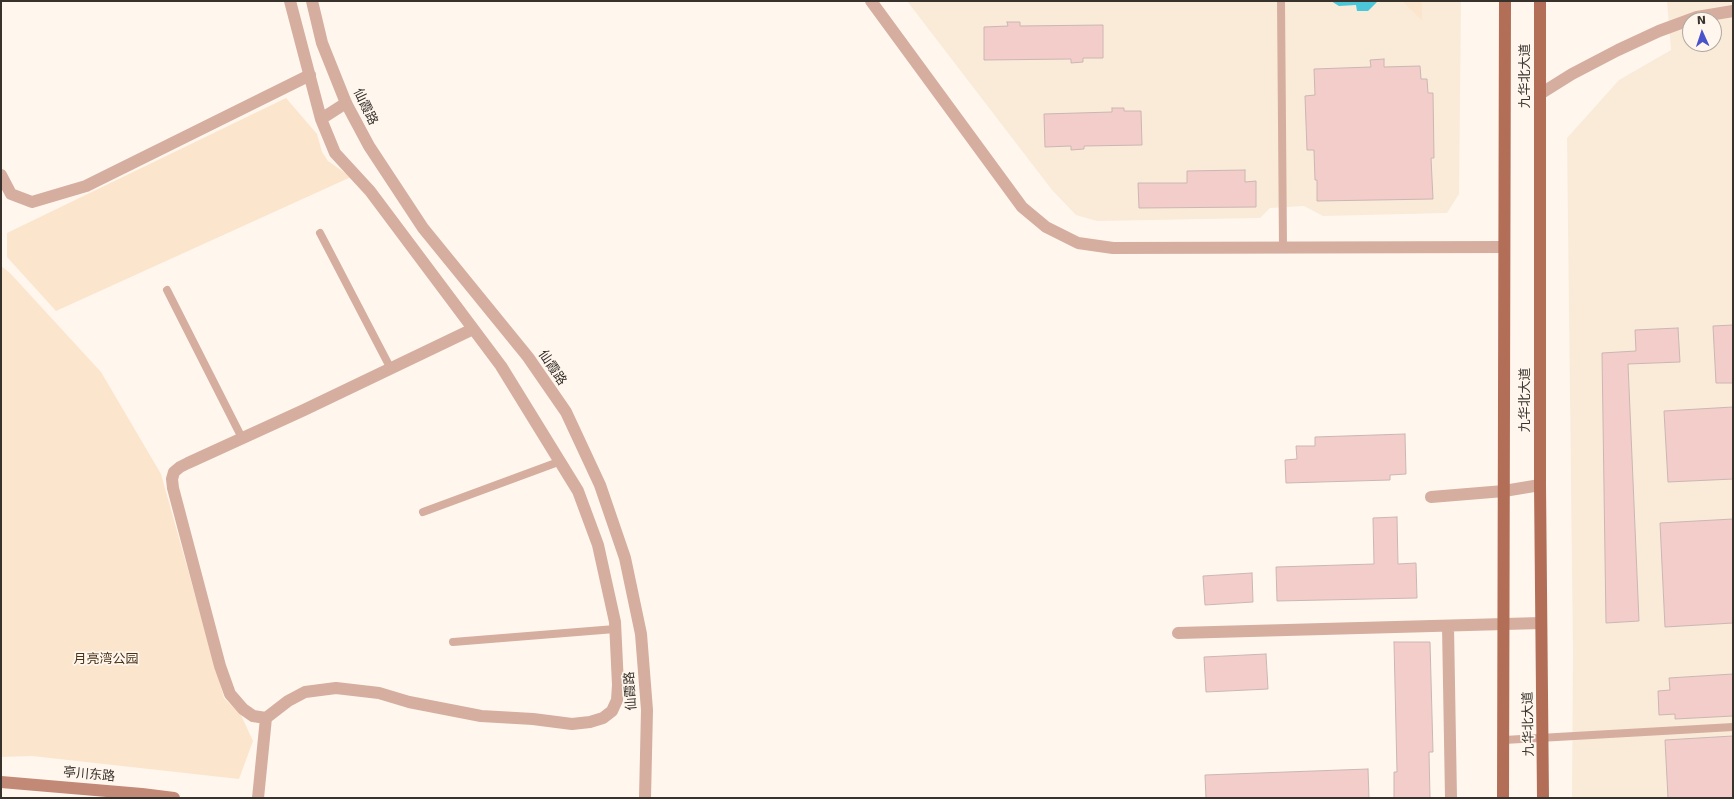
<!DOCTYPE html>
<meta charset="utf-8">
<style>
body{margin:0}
#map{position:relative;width:1734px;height:799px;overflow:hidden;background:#fff6ed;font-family:"DejaVu Sans",sans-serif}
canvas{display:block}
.frame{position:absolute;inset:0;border:2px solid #37322c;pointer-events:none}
.north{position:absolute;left:1682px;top:12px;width:40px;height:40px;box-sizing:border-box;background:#fff6ed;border:1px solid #afa8a0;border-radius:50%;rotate:357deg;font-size:11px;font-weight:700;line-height:16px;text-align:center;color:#37322c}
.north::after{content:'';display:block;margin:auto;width:14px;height:18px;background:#4954ca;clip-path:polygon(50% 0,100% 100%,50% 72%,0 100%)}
</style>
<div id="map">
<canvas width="1734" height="799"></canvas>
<div class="frame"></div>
<div class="north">N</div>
</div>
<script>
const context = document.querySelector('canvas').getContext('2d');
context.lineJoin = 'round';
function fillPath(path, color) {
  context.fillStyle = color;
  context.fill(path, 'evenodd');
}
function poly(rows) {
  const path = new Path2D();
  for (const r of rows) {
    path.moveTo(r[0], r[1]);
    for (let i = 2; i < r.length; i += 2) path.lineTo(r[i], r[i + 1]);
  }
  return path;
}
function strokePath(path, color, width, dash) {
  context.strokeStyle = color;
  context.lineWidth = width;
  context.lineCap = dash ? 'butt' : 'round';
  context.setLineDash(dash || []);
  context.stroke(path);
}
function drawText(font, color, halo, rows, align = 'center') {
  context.font = font + ' "DejaVu Sans","Noto Sans SC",sans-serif';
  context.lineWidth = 3.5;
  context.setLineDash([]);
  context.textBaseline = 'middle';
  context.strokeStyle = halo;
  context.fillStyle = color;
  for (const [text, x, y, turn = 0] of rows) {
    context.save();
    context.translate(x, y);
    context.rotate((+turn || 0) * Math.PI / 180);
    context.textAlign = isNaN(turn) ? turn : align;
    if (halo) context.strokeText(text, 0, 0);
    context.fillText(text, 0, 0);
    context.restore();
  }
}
fillPath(poly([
 [907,1,1461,1,1459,194,1447,213,1323,216,1304,206,1270,208,1260,218,1097,221,1076,215,1052,190],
 [1667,1,1733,1,1733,798,1572,798,1573,652,1567,138,1619,80,1671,50],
 [1690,20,1714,20,1714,44,1690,44]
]), '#f9ebd8');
fillPath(poly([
 [1402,1,1422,1,1422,20],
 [286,98,317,134,322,152,328,161,351,177,56,311,7,257,7,233],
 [1,266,10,273,101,372,161,474,224,698,241,715,253,741,239,779,32,756,1,757]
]), '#fce5cd');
fillPath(poly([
 [1331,1,1376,1,1377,2,1368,11,1357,11,1356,5,1339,6]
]), '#4bc7d9');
const building = poly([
 [1007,22,1020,22,1020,26,1103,25,1103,58,1083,58,1083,62,1071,63,1071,59,984,60,984,27,1008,26,1007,22],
 [1384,59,1384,67,1420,66,1421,79,1427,79,1428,93,1433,93,1434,158,1431,158,1433,199,1317,201,1317,180,1315,180,1314,150,1307,150,1305,96,1315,95,1314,69,1371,67,1370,60,1384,59],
 [1112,108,1124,108,1124,111,1141,111,1142,145,1084,146,1084,149,1071,150,1071,146,1045,147,1044,114,1112,112,1112,108],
 [1245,170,1245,182,1256,181,1256,207,1139,208,1138,183,1187,183,1187,171,1245,170],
 [1733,325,1733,383,1716,383,1713,326,1733,325],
 [1678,328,1680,362,1628,364,1639,621,1606,623,1602,353,1636,351,1635,330,1678,328],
 [1733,407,1733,479,1668,482,1664,411,1733,407],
 [1405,434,1406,474,1390,475,1390,480,1286,483,1285,460,1297,459,1296,446,1315,446,1315,437,1405,434],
 [1397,517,1398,564,1416,563,1417,598,1277,601,1276,567,1374,564,1373,518,1397,517],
 [1733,519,1733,623,1665,627,1660,523,1733,519],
 [1252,573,1253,602,1205,605,1203,576,1252,573],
 [1394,642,1430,642,1433,752,1429,752,1430,798,1394,798,1394,772,1397,772,1394,642],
 [1266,654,1268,689,1206,692,1204,657,1266,654],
 [1733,674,1733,716,1675,719,1675,714,1659,715,1658,691,1670,690,1669,678,1733,674],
 [1733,736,1733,798,1668,798,1665,740,1733,736],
 [1368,769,1369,798,1206,798,1205,775,1368,769]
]);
fillPath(building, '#f3cdc9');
strokePath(building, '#ccb6b4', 1);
strokePath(poly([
 [1281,1,1283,247],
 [320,233,391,369],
 [167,290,242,438],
 [423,512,561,461],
 [453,642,615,629],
 [1504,740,1733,727]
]), '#d5aea0', 8);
strokePath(poly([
 [290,1,321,119,335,153,370,191,501,366,578,491,598,545,615,622,618,685,617,700,612,711,603,718,590,722,572,724,533,719,481,716,409,702,379,693,336,688,305,692,288,701,266,718,253,716,243,709,230,694,220,666,173,488,172,479,174,472,180,467,188,463,304,410,473,329],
 [1540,94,1572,74,1618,50,1659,31,1697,17,1733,11],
 [321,119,346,103],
 [1,175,11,194,32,202,86,186,310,75],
 [1431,497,1504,491,1540,485],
 [1448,626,1451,798],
 [1178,633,1541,623],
 [258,798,266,718]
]), '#d5aea0', 12);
strokePath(poly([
 [312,1,322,43,346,103,369,146,423,228,528,357,566,412,600,485,625,558,641,634,647,710,645,798],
 [871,1,1022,207,1046,227,1078,243,1113,248,1504,247]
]), '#d5aea0', 12);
strokePath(poly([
 [1,782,142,794,174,798]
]), '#c28976', 12);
strokePath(poly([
 [1540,1,1540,485,1543,798],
 [1503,798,1505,1]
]), '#b26e57', 12);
drawText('13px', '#37322c', '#fff6ed', [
 ["九华北大道",1526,76,-90],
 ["仙霞路",365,107,64],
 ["仙霞路",552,368,56],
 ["九华北大道",1526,400,-90],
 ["仙霞路",631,691,-94],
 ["九华北大道",1529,724,-91],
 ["亭川东路",89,775,5]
]);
drawText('13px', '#4a3114', '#fff6ed', [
 ["月亮湾公园",106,660]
]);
</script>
